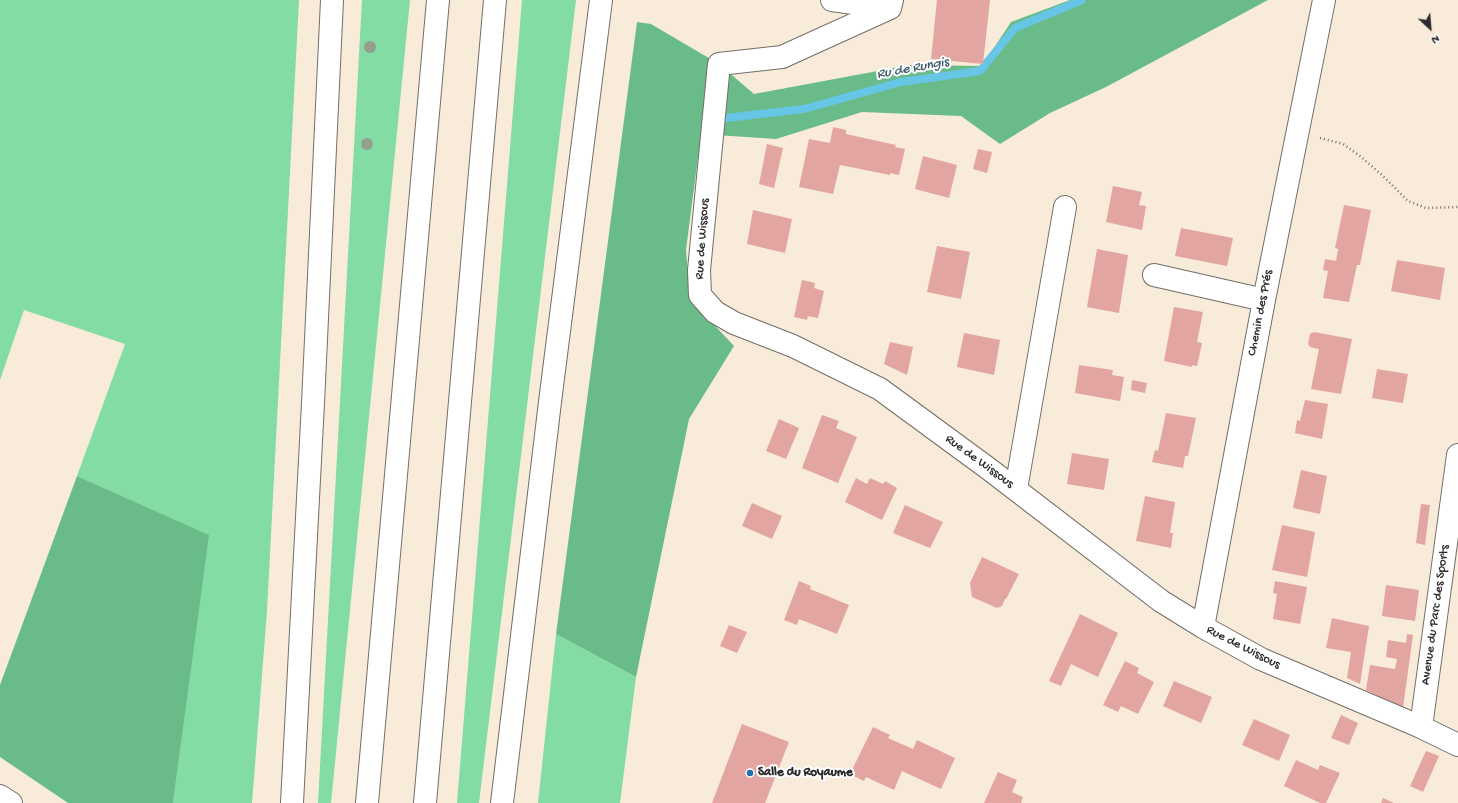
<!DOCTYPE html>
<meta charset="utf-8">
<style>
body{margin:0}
#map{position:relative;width:1458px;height:803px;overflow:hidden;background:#f8ebda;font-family:"Gochi Hand",sans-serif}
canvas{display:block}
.north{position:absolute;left:1410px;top:8px;width:40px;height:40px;-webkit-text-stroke:3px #fff;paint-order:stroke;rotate:154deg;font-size:11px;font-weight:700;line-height:16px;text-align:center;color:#2b2b2b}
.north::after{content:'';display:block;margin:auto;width:14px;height:18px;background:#2b2b2b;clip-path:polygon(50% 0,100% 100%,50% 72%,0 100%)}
</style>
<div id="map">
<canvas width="1458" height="803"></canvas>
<div class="north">N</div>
</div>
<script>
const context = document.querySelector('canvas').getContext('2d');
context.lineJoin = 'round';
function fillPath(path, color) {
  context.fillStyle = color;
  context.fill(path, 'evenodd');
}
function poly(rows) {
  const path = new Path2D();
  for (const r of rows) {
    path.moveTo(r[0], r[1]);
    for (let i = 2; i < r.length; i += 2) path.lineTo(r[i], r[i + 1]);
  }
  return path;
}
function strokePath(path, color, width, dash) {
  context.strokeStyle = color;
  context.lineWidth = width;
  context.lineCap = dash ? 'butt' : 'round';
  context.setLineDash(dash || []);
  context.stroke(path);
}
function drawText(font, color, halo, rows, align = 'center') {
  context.font = font + ' "Gochi Hand",sans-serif';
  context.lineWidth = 4;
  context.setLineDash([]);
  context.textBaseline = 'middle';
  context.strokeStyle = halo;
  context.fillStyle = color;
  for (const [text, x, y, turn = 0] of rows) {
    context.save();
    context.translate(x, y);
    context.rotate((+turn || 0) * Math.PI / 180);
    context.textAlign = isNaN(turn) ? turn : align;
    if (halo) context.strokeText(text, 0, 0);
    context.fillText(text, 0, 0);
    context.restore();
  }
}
fillPath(poly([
 [0,0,299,0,267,611,252,803,173,803,208,535,77,476,125,344,24,310,0,380],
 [362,0,410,0,331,803,318,803],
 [522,0,576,0,479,803,457,803],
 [556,634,636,677,620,803,538,803]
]), '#82dca3');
fillPath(poly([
 [1070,0,1268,0,1106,87,1050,113,1000,144,961,116,862,112,776,139,701,134,686,250,690,299,734,346,689,419,636,677,556,634,637,22,651,24,719,64,754,94,910,65,982,66,1011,22],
 [77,476,209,535,173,803,68,803,0,757,0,685]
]), '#69bc89');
strokePath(poly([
 [726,118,804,109,901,82,980,71,1015,28,1082,0]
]), '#67c5e5', 8);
fillPath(poly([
 [937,0,990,0,983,64,931,59],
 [833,127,846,130,846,134,896,145,895,147,905,149,899,175,890,173,890,175,840,165,833,194,799,187,809,139,830,143],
 [767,144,783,148,774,188,759,184],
 [978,149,992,152,987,173,973,169],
 [923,156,957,165,949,198,915,189],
 [1113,186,1142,192,1139,205,1146,206,1142,230,1106,222],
 [1344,205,1371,210,1360,265,1357,265,1349,302,1323,298,1328,271,1323,270,1325,259,1336,261,1338,249,1335,248],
 [753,210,792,219,785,253,747,244],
 [1181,228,1233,238,1227,266,1175,256],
 [937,246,970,252,961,299,927,292],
 [1097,249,1128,255,1119,313,1087,307],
 [1397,260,1445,268,1440,300,1391,291],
 [802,280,815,283,814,288,824,291,818,318,808,316,807,320,794,317],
 [1174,307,1203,312,1197,342,1202,343,1197,366,1192,365,1192,367,1164,361],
 [1314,332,1352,339,1341,394,1311,389,1319,349,1310,347,1308,344,1310,334],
 [964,333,1000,340,994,375,957,367],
 [890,342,913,347,907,375,884,364],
 [1079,365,1113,370,1112,375,1124,377,1120,401,1075,393],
 [1377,369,1408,374,1403,403,1372,398],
 [1132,380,1147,383,1145,393,1131,390],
 [1305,400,1328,404,1322,439,1295,433,1297,420,1300,421],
 [1166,413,1196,418,1188,456,1185,456,1183,468,1152,462,1155,450,1158,451],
 [822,415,839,421,836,428,857,437,838,483,802,468],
 [779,419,799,428,786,459,766,451],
 [1072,453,1109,459,1104,490,1067,484],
 [1301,470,1327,476,1320,514,1293,508],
 [856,478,867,484,870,478,883,484,885,481,897,488,882,520,845,502],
 [1145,496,1175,502,1170,533,1173,533,1171,548,1136,541],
 [752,503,782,516,772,539,742,526],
 [1421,504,1430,505,1425,545,1416,543],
 [905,505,943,522,930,548,893,533],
 [1282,525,1315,532,1307,577,1272,570],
 [982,557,1019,574,1006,599,1005,599,1002,606,997,608,972,597,970,583],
 [799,581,811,586,810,589,849,605,837,634,799,619,797,625,784,620],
 [1275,581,1307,587,1300,624,1273,619,1277,594,1273,593],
 [1386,585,1419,590,1415,621,1382,616],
 [1080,614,1118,633,1098,677,1071,664,1061,686,1049,681],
 [1332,618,1369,626,1360,684,1347,678,1351,652,1326,648],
 [729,625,747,632,737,653,720,646],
 [1407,634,1413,635,1403,708,1366,690,1370,665,1395,669,1397,659,1386,657,1388,640,1406,643],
 [1125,661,1139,668,1137,673,1154,682,1138,714,1121,706,1118,712,1103,705],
 [1174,681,1212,697,1201,723,1163,706],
 [1341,715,1358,723,1349,745,1331,738],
 [1254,719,1290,735,1279,761,1242,745],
 [742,724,789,742,765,803,712,803],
 [873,727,890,735,888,738,913,749,917,740,955,758,941,789,902,771,894,790,866,777,864,781,850,774],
 [1426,751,1439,756,1423,792,1410,786],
 [1296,760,1318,770,1320,765,1340,773,1326,803,1320,803,1284,786],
 [998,772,1017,780,1012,792,1023,797,1021,803,984,803],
 [1383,798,1394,803,1381,803]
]), '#e3a5a1');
const minor = poly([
 [832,0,890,8],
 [892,0,890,8,782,57,719,64,699,270,700,295,715,312,734,323,793,346,880,389,989,469,1161,601,1203,627,1261,659,1421,727,1458,745],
 [1154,275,1264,300],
 [1016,489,1065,207],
 [1203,627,1264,300,1324,0],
 [1421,727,1458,455],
 [0,796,11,803]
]);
const highway = poly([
 [292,803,313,403,332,0],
 [367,803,438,0],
 [425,803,495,0],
 [502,803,550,402,601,0]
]);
strokePath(minor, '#736e68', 24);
strokePath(highway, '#736e68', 24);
strokePath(poly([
 [1320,138,1343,144,1360,156,1383,176,1408,201,1426,208,1458,207]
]), '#736e68', 2.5, [1, 3]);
strokePath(minor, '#fff', 22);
strokePath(highway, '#fff', 22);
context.fillStyle = '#969f8e';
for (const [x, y] of [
 [370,47],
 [367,144]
]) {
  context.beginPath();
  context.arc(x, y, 6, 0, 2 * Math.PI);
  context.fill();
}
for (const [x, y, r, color] of [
 [750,773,4,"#1f6fb2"]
]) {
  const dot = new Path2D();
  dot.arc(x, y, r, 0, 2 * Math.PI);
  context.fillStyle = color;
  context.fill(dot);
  strokePath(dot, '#fff', 1.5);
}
drawText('13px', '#2b2b2b', '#fff', [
 ["Rue de Wissous",703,239,-86],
 ["Chemin des Prés",1261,313,-79],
 ["Rue de Wissous",979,462,36],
 ["Avenue du Parc des Sports",1436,615,-82],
 ["Rue de Wissous",1243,648,27]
]);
drawText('bold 13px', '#2b2b2b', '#fff', [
 ["Salle du Royaume",758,773]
], 'left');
drawText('italic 14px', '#40616c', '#fff', [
 ["Ru de Rungis",913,69,-10]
]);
</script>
